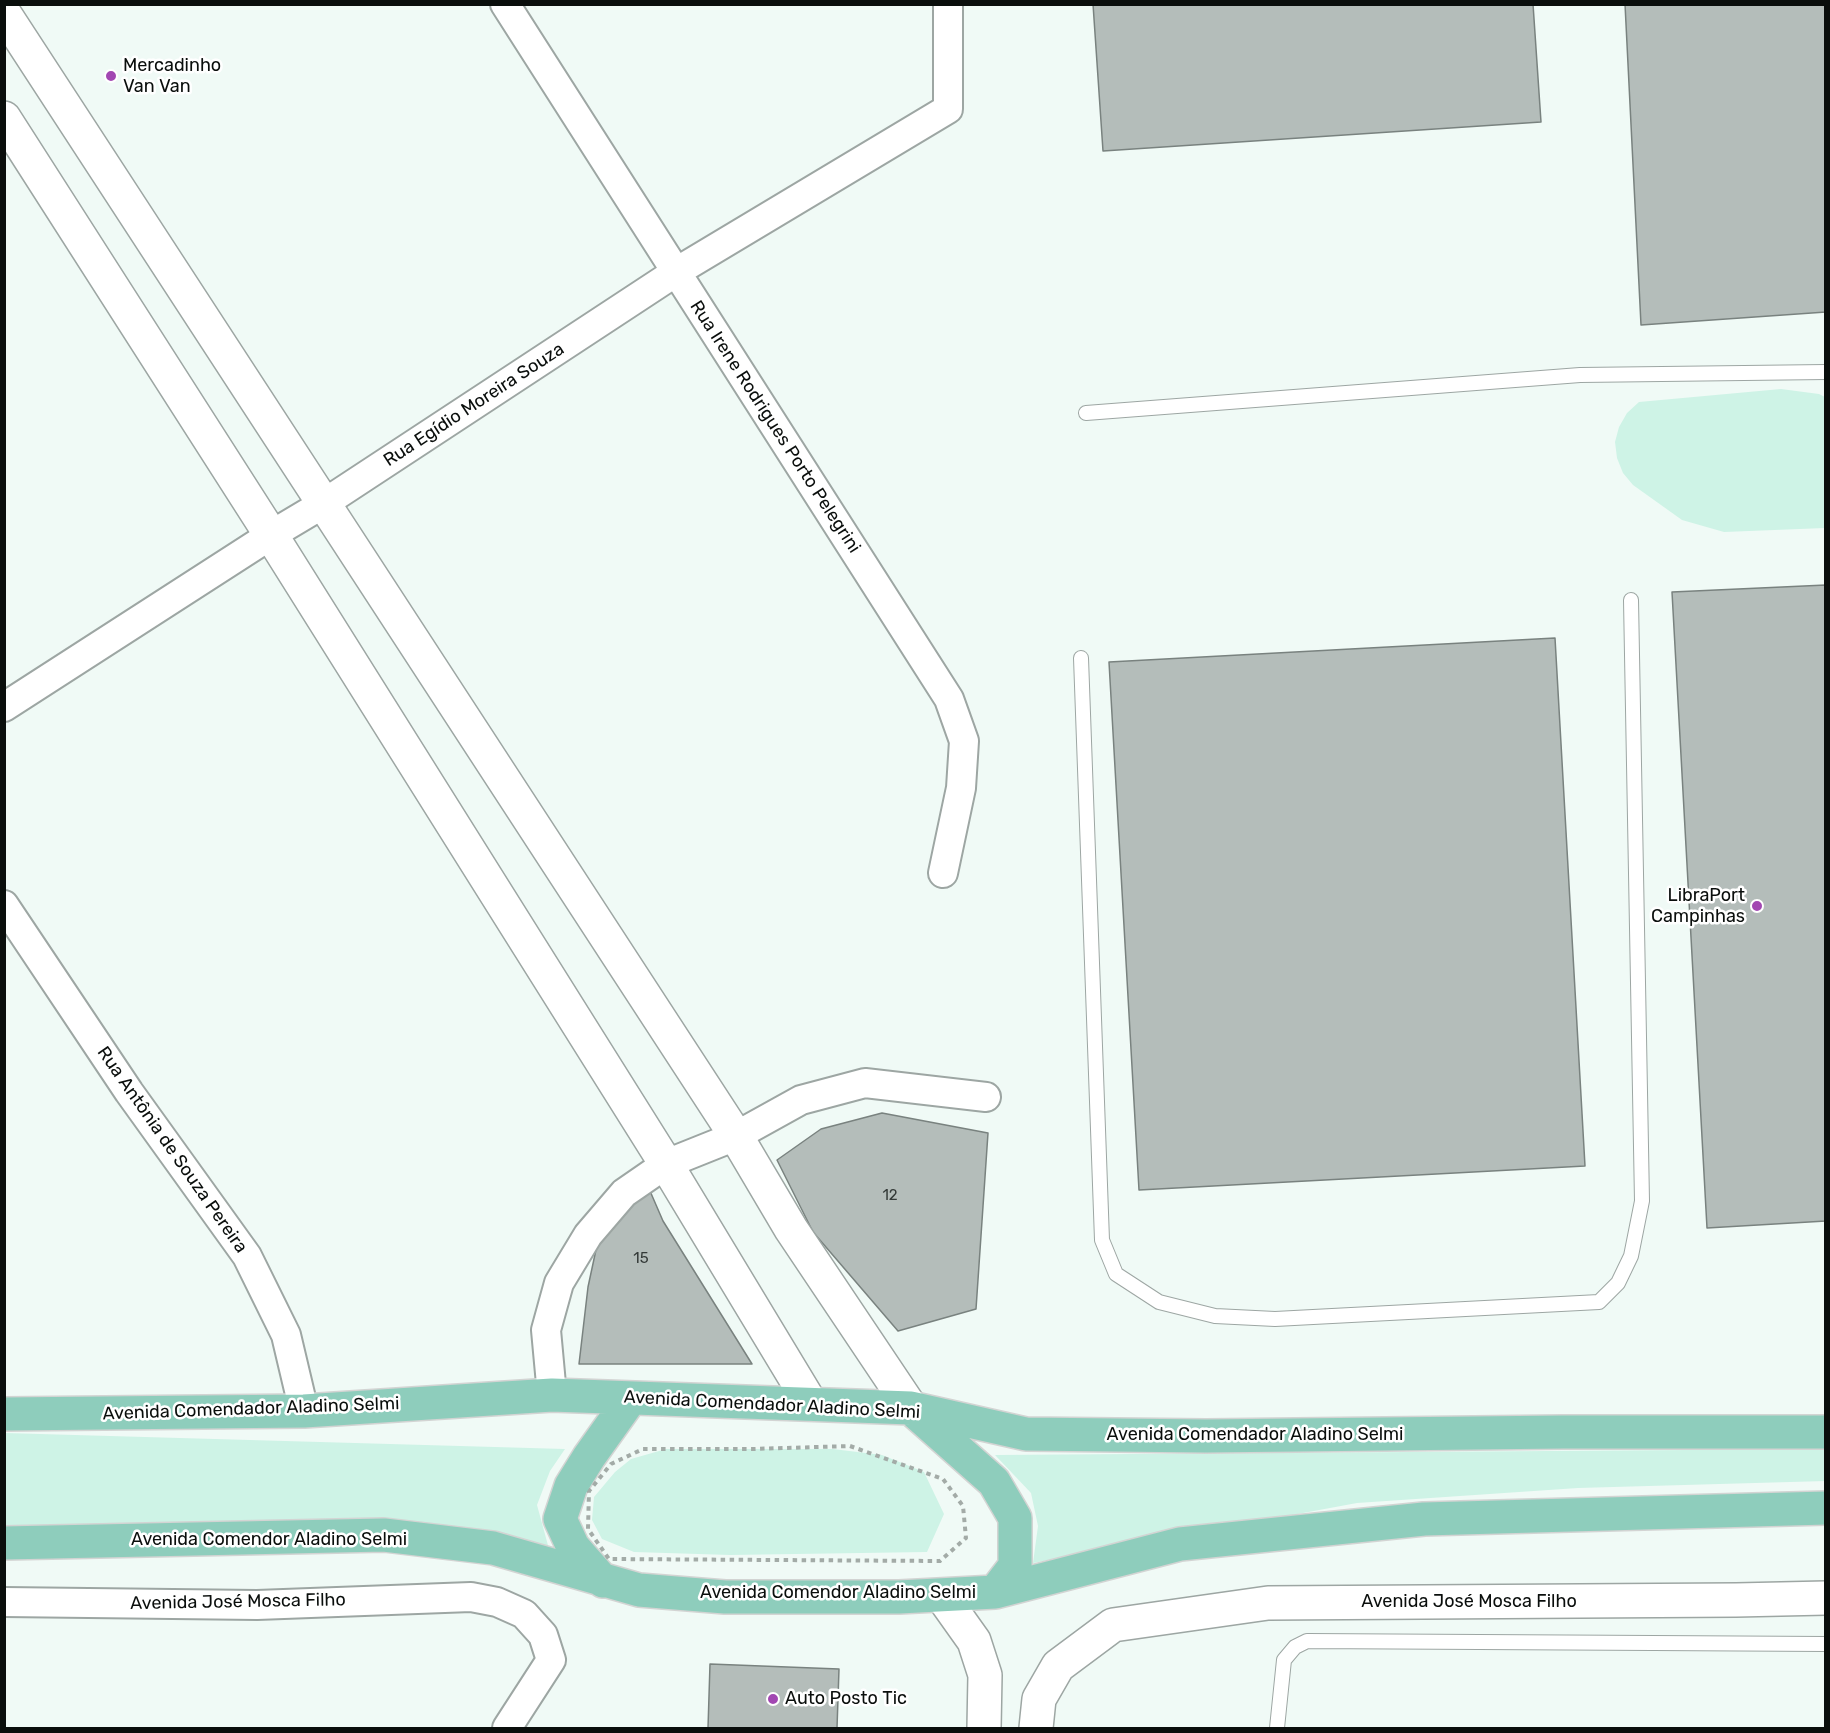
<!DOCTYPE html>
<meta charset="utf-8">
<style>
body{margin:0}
#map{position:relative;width:1830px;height:1733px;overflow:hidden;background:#f0faf6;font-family:Rubik,sans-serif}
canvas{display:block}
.frame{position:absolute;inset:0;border:6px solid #0a0e0c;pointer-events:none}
</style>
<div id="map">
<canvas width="1830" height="1733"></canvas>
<div class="frame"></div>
</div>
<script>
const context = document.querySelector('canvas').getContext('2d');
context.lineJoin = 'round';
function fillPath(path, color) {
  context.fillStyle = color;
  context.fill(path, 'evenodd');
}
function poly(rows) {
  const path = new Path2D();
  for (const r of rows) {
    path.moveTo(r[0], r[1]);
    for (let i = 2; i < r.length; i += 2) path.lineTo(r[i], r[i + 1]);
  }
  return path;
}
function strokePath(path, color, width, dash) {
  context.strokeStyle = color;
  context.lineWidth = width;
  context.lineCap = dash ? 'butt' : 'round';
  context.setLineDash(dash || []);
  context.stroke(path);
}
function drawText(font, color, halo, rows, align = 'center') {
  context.font = font + ' Rubik,sans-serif';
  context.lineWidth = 5;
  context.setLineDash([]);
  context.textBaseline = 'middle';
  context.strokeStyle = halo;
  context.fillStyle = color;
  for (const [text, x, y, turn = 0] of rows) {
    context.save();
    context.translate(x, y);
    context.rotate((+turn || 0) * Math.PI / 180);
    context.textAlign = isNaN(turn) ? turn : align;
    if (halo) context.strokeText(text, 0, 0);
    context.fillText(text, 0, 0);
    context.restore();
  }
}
fillPath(poly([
 [1781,389,1819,394,1825,397,1825,528,1724,532,1682,520,1633,485,1623,473,1617,458,1615,442,1619,427,1627,413,1639,402],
 [5,1433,565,1449,550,1471,537,1505,549,1549,509,1542,441,1525,5,1529],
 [666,1449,833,1449,882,1455,924,1472,944,1514,927,1552,730,1555,634,1552,602,1539,592,1520,594,1497,615,1472,631,1459],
 [1825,1449,1826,1481,1578,1488,1357,1503,1033,1563,1038,1526,1031,1493,995,1455]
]), '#cef3e6');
const building = poly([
 [1093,4,1533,4,1541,122,1103,151,1093,4],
 [1625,4,1826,4,1826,312,1641,325,1625,4],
 [1826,585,1826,1221,1707,1228,1672,592,1826,585],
 [1555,638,1585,1166,1139,1190,1109,662,1555,638],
 [882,1113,988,1133,976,1309,898,1331,813,1232,777,1160,821,1129,882,1113],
 [650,1191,663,1221,752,1364,579,1364,588,1287,600,1231,626,1205,650,1191],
 [710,1664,839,1669,837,1728,708,1728,710,1664]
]);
fillPath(building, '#b4bdba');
strokePath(building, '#79827f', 1.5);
const lane = poly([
 [1086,413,1580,375,1826,372],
 [1081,658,1102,1240,1116,1274,1159,1302,1215,1316,1275,1319,1599,1302,1618,1283,1631,1256,1642,1201,1631,600],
 [1277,1728,1284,1660,1295,1647,1307,1641,1826,1644]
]);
const street = poly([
 [505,4,949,699,964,741,961,788,943,873],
 [4,707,271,535,323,504,676,272,948,109,948,4],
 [4,905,129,1092,247,1256,286,1335,304,1411],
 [552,1395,546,1330,559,1283,588,1235,624,1193,666,1164,736,1136,801,1100,865,1083,986,1097],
 [4,1602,257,1605,471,1597,497,1602,524,1614,543,1635,551,1660,507,1728]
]);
const secondary = poly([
 [4,13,736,1136,791,1229,911,1408],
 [4,118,271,535,666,1164,811,1404],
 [942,1596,974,1641,985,1675,984,1728],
 [1036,1728,1039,1699,1058,1666,1113,1625,1268,1603,1736,1600,1826,1598]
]);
const primary = poly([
 [914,1411,994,1482,1015,1518,1015,1566,995,1592],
 [4,1414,304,1411,552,1395,911,1408,1026,1434,1206,1436,1563,1432,1826,1432],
 [4,1543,384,1535,493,1548,639,1590,725,1597,899,1597,995,1592,1180,1544,1424,1519,1826,1508],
 [603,1581,573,1547,560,1519,571,1486,589,1457,631,1398]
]);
strokePath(lane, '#9da6a3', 16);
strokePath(street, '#9da6a3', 32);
strokePath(secondary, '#9da6a3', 36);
strokePath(primary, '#d3d4d3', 36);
strokePath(poly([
 [850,1446,943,1479,963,1506,966,1538,940,1561,609,1559,588,1529,589,1491,611,1464,643,1449,752,1449,850,1446]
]), '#a3aba7', 4, [4.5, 4.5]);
strokePath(lane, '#fff', 14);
strokePath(street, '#fff', 28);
strokePath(secondary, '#fff', 33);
strokePath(primary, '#8ecdbc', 33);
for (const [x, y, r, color] of [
 [111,76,6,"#a247b2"],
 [1757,906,6,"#a247b2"],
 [773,1699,6,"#a247b2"]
]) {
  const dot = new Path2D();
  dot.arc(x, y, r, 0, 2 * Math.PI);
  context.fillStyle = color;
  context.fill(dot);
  strokePath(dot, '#fff', 2);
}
drawText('15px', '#343a38', null, [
 ["12",890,1196],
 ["15",641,1259]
]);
drawText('18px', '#0a0e0c', '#fff', [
 ["Mercadinho",123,66],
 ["Van Van",123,87],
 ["LibraPort",1745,896,"right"],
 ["Campinhas",1745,917,"right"],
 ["Auto Posto Tic",785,1699]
], 'left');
drawText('18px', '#0a0e0c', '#fff', [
 ["Rua Egídio Moreira Souza",474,405,-33],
 ["Rua Irene Rodrigues Porto Pelegrini",775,427,57],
 ["Rua Antônia de Souza Pereira",172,1150,55],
 ["Avenida Comendador Aladino Selmi",772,1405,3],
 ["Avenida Comendador Aladino Selmi",251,1409,-2],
 ["Avenida Comendador Aladino Selmi",1255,1435],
 ["Avenida Comendor Aladino Selmi",269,1540],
 ["Avenida Comendor Aladino Selmi",838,1593],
 ["Avenida José Mosca Filho",238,1602,-1],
 ["Avenida José Mosca Filho",1469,1602]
]);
</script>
